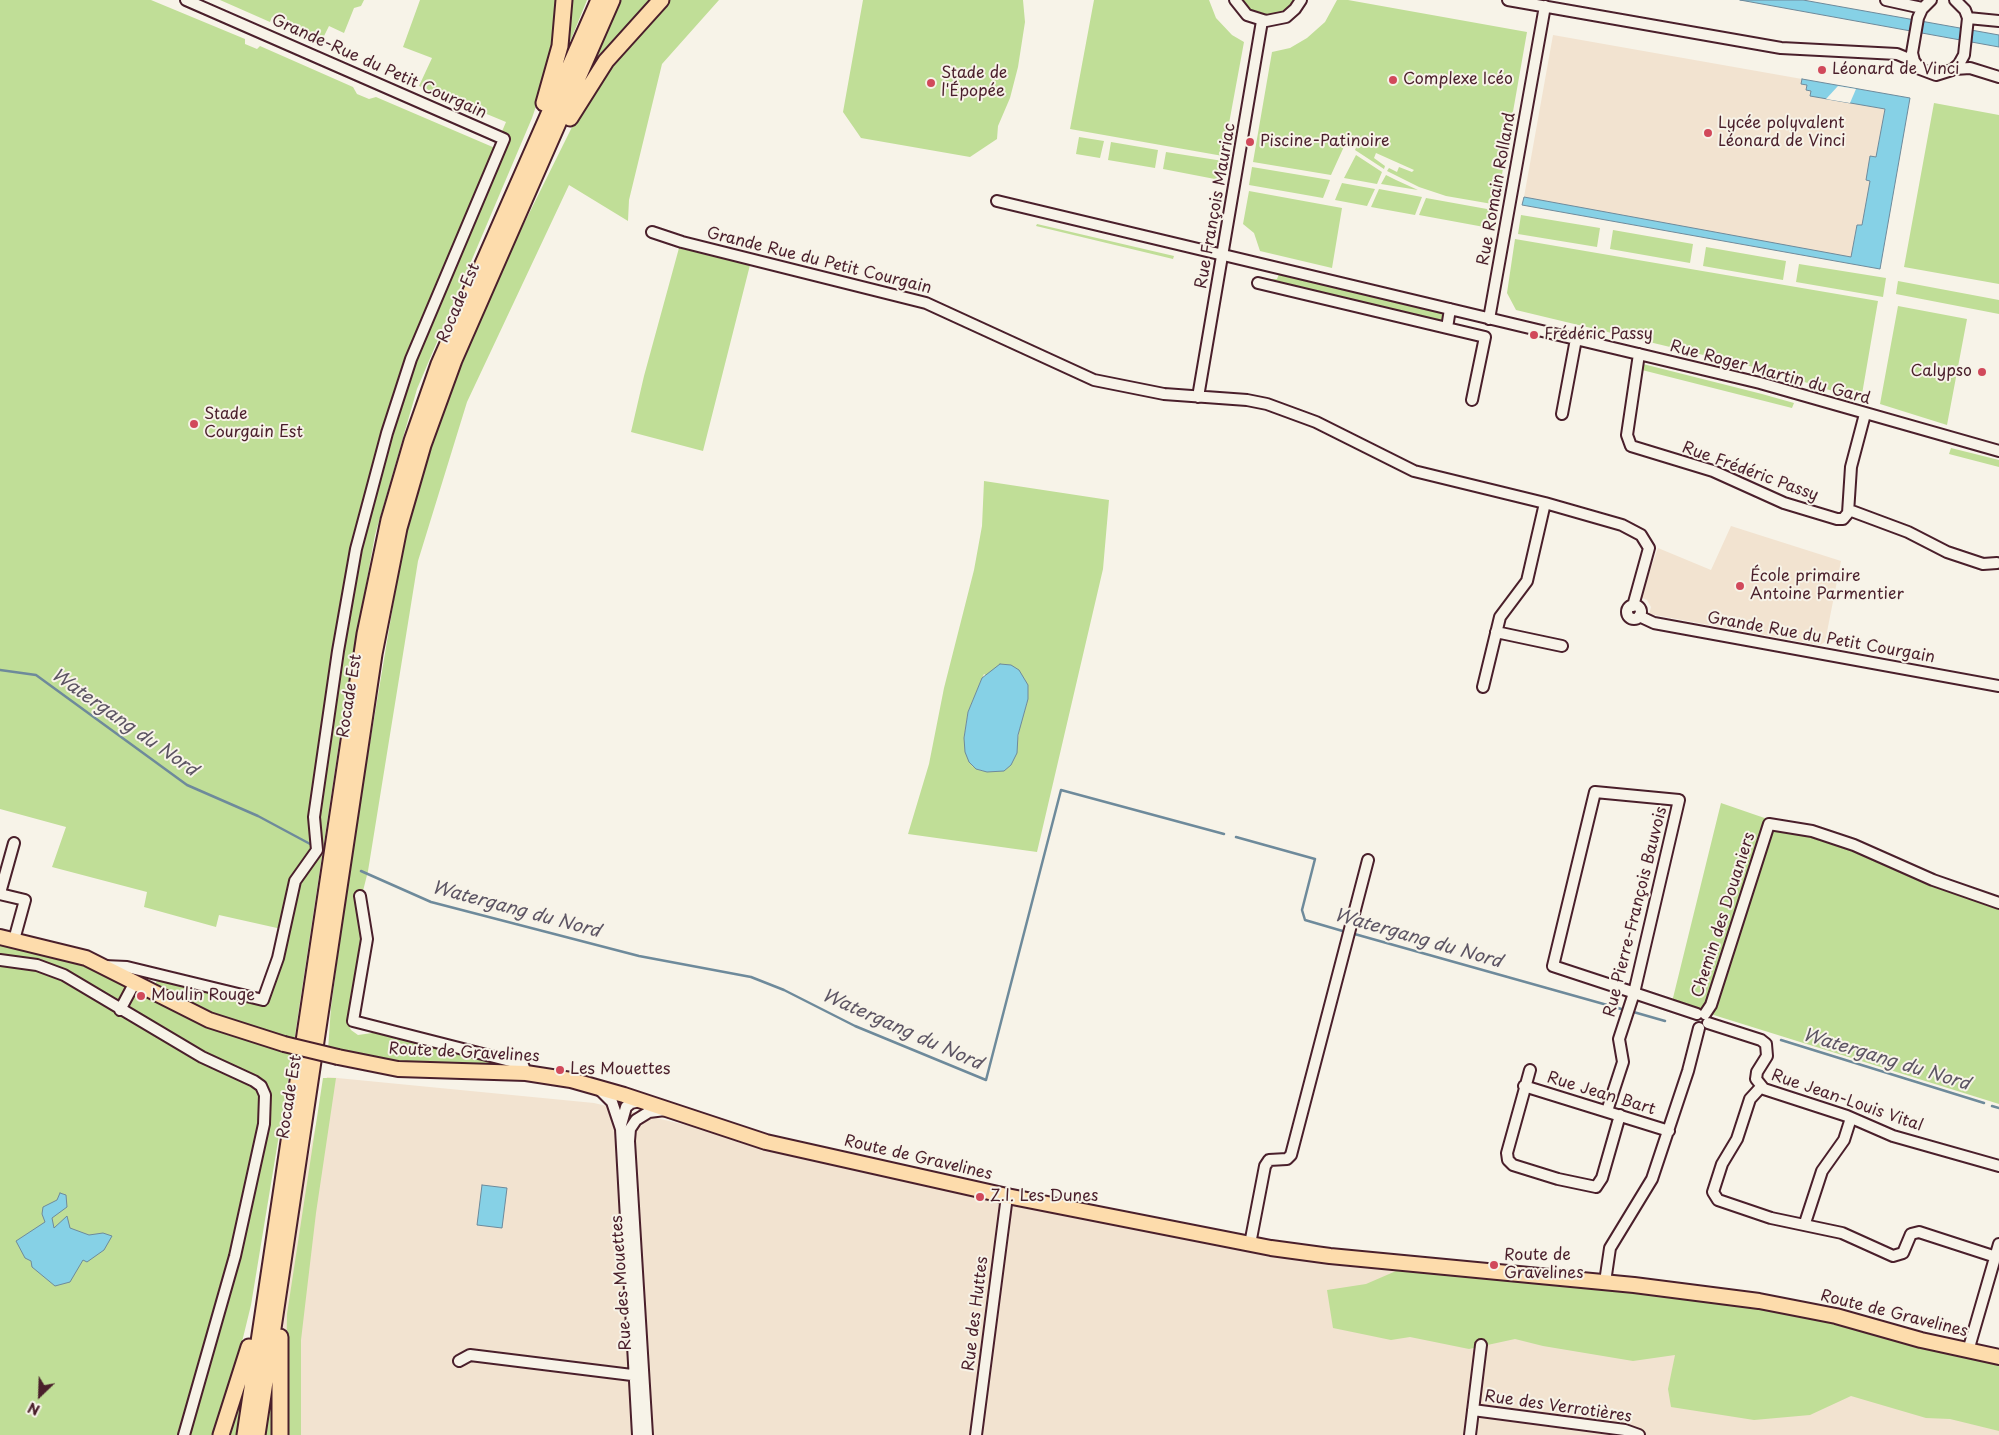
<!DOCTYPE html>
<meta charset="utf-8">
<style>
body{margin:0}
#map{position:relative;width:1999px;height:1435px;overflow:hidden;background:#f7f3e8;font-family:"Playpen Sans",sans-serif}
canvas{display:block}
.north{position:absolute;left:15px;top:1370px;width:50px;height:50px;-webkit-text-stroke:4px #f7f3e8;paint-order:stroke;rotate:204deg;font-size:14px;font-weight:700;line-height:20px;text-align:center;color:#4a1f2b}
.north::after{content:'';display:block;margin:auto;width:18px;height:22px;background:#4a1f2b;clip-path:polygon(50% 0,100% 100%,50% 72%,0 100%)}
</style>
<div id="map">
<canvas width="1999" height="1435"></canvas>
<div class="north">N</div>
</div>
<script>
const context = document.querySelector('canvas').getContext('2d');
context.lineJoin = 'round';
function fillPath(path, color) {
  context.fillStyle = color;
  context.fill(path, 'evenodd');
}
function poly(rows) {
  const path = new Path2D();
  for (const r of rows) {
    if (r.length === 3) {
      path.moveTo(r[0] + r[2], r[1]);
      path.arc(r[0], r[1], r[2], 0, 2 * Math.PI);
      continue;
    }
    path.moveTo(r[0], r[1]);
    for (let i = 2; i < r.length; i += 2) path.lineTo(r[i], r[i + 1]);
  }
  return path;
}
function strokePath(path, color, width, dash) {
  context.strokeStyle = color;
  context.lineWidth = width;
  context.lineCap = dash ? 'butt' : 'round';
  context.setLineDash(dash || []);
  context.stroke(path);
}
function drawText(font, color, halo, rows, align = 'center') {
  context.font = font + ' "Playpen Sans",sans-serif';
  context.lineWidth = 4;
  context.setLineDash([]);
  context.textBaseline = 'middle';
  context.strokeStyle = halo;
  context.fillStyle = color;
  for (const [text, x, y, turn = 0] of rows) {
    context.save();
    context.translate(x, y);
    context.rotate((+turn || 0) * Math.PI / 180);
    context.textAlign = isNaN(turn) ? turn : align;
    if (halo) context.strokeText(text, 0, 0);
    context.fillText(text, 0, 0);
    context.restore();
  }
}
fillPath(poly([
 [1553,35,1802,79,1801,84,1807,85,1811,91,1811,96,1885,109,1876,157,1870,156,1866,180,1870,181,1862,226,1857,225,1851,258,1524,197],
 [1731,526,1841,561,1825,642,1820,645,1649,614,1651,607,1647,600,1640,597,1658,548,1711,570],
 [327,1077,594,1103,1061,1215,1256,1252,1577,1290,1999,1371,1999,1435,244,1435]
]), '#f2e3d0');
fillPath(poly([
 [0,0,151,0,245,39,245,44,257,49,260,46,353,87,357,94,369,99,376,97,495,148,506,122,419,86,432,58,403,47,420,0,587,0,559,69,546,77,532,118,417,389,375,535,347,690,291,1062,251,1305,232,1383,214,1435,0,1435,0,944,77,962,150,998,157,980,267,1006,282,957,286,930,219,915,216,927,144,907,147,892,52,867,66,827,0,809],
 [220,0,364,0,361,6,354,8,344,33,329,26,323,38,272,17,270,22],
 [619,0,656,0,581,91],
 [670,0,719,0,662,64,629,200,628,221,569,185,467,402,418,561,368,871,358,911,363,936,347,1022,351,1030,358,1035,379,1032,515,1067,421,1066,328,1050,331,1007,354,838,402,552,418,490,444,409,494,284,572,127,595,86,628,46],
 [863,0,1023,0,1025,22,1018,67,1010,98,998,126,997,139,970,157,861,138,843,112],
 [1094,0,1209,0,1216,18,1232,35,1244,42,1223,156,1070,129],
 [1241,0,1296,0,1285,12,1272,16,1252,12],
 [1337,0,1348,0,1527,32,1498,197,1500,198,1498,205,1446,196,1419,187,1387,171,1389,168,1397,172,1399,167,1412,172,1414,170,1376,153,1374,158,1385,166,1384,169,1355,150,1357,145,1347,140,1331,175,1253,162,1272,52,1290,48,1307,38,1325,22],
 [1934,103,1999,115,1999,284,1904,267],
 [1079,137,1104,141,1100,158,1076,154],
 [1111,142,1158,150,1155,168,1108,160],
 [1166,152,1223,161,1220,180,1163,169],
 [1356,155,1382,172,1377,184,1344,178],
 [1252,167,1330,180,1323,198,1249,185],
 [1386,175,1396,180,1418,190,1381,184],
 [1342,183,1375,189,1367,206,1335,200],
 [1379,189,1422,197,1415,215,1371,207],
 [1249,191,1342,208,1332,268,1260,251,1254,233,1243,224],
 [1426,198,1498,211,1495,229,1419,215],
 [1521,215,1600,228,1597,247,1518,234],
 [1037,224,1174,256,1173,259,1036,226],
 [1613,230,1693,244,1690,263,1610,249],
 [1515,239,1878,301,1861,400,1770,371,1516,310,1507,293],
 [1706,247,1786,261,1783,280,1703,266],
 [679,248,750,265,703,451,631,432,644,376],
 [1799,264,1886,278,1883,297,1796,282],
 [1279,274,1445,314,1442,323,1272,282,1272,279,1277,279],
 [1898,281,1999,300,1999,314,1896,294],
 [1898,306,1967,319,1947,425,1880,404],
 [1643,364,1762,394,1794,403,1792,408,1642,370],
 [1951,448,1999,460,1999,467,1949,454],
 [984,481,1109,500,1103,569,1037,852,908,834,929,764,944,688,974,570,982,526],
 [984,674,1027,703,1020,725,1016,751,982,771,972,766,964,738,968,712],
 [1721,803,1837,843,1999,905,1999,1104,1672,1002],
 [323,1078,336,1078,316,1213,301,1340,301,1435,285,1435,287,1314],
 [1403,1268,1700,1297,1794,1313,1999,1362,1999,1431,1950,1419,1926,1418,1851,1396,1810,1415,1754,1420,1671,1407,1668,1389,1675,1355,1633,1361,1543,1346,1515,1339,1469,1349,1410,1337,1391,1340,1333,1328,1327,1290,1366,1284],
 [275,1369,277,1435,265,1435],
 [245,1379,236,1435,225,1435]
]), '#c0de97');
const water = poly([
 [1740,0,1803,0,1999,35,1999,47,1740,0],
 [1802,79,1910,98,1880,269,1522,205,1524,197,1851,257,1857,225,1862,225,1870,181,1866,180,1870,156,1876,157,1885,109,1810,96,1811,91,1806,90,1807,85,1801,84,1802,79],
 [1000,664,1011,665,1019,670,1028,685,1028,699,1018,735,1017,753,1011,765,1004,771,987,772,976,769,969,762,965,752,964,738,968,712,982,678,1000,664],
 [482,1185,507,1188,502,1228,477,1225,482,1185],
 [60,1193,66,1195,67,1207,52,1218,54,1228,67,1216,70,1228,89,1235,103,1233,112,1236,104,1250,87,1262,83,1260,70,1282,55,1286,32,1267,31,1261,25,1258,16,1241,45,1222,42,1214,43,1207,57,1200,60,1193]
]);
fillPath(water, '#86d1e6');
strokePath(water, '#6e8a9b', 1);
fillPath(poly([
 [1838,86,1856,89,1850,103,1826,99]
]), '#f7f3e8');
strokePath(poly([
 [0,670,36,675,187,785,258,816,312,845],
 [1236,837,1315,859,1302,910,1305,920,1346,932],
 [361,871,431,902,639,956,751,977,784,990,855,1026,986,1080,1061,790,1224,834],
 [1351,933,1625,1010],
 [1630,1011,1665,1021],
 [1781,1040,1984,1103],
 [1992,1106,1999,1108]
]), '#6e8a9b', 2.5);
const minor = poly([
 [1235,0,1247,15,1266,21,1286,17,1295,9,1301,0],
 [1508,0,1781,48,1897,54,1914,61],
 [1886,0,1922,8],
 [1931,0,1922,9,1918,18,1912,53,1914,61,1920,69,1936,75,1952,70,1959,64,1964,55,1968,18,1965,10,1955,0],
 [1968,18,1999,21],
 [1955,69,1970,68,1999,77],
 [997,201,1760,383,1999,451],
 [652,232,682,242,926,303,1094,380,1164,394,1247,400,1267,404,1316,422,1414,471,1545,503,1622,525,1641,535,1649,548,1633,606],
 [1258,283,1447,328],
 [1450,309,1447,328,1485,337,1472,400],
 [1489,319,1545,6],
 [1639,354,1627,435,1631,446,1713,471,1784,503,1837,519,1843,519,1848,513,1851,467,1865,414],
 [1198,397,1262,21],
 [1562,414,1576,339],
 [1849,510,1908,532,1947,552,1983,564,1997,563],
 [1634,612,7],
 [1639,616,1654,623,1999,686],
 [1496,632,1562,646],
 [1483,687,1500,617,1527,581,1545,503],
 [0,893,14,843],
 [0,894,25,900,14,940],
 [360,896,367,939,353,1021,514,1062,523,1065,526,1073],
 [0,960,37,965,64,975,202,1057,254,1081,261,1086,265,1095,264,1124,235,1256,184,1435],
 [104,966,127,967,263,1000,278,958,295,881,317,850,314,817,338,651,356,549,387,433,411,359,504,139,186,0],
 [120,1010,135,982],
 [1705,1014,1711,1005,1769,824,1812,831,1854,845,1933,880,1999,903],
 [1708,1023,1761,1040,1766,1044,1767,1056,1757,1072,1756,1079,1764,1089,1847,1116,1893,1136,1999,1166],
 [1530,1070,1507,1153,1508,1160,1513,1165,1558,1179,1596,1187,1602,1178,1620,1115],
 [1524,1086,1669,1131],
 [1761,1087,1750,1099,1737,1139,1722,1164,1713,1192,1718,1200,1771,1218,1842,1233,1893,1256,1903,1253,1911,1234,1919,1232,1996,1257],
 [599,1089,612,1102,621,1129,638,1435],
 [1607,1111,1623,1062,1619,1039,1634,993,1679,800,1595,792,1553,966,1632,992,1634,993,1697,1014],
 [621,1125,626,1107,631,1103,640,1101],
 [1805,1223,1822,1171,1844,1140,1851,1118],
 [1250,1244,1265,1166,1269,1160,1287,1159,1291,1155,1368,860],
 [1605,1282,1610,1248,1652,1179,1688,1071,1699,1028],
 [1968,1351,1999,1244],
 [459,1361,470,1355,640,1376],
 [1473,1410,1625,1430,1639,1435],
 [647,1435,629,1141,630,1129,636,1120,649,1112,665,1110],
 [976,1435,1007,1196],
 [1470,1435,1481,1345]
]);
const major = poly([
 [0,937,86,958,209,1020,284,1044],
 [338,1057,398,1069,526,1073,571,1080,624,1095,766,1142,1007,1196,1271,1248,1330,1256,1634,1285,1759,1301,1836,1316,1921,1340,1999,1357]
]);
const highway = poly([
 [544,103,560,46,564,0],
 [570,118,606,61,661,0],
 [280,1337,280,1435],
 [221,1435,249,1347],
 [245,1435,365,634,389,520,412,441,439,364,599,0],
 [257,1435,374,654,399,528,423,445,454,360,612,0]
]);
strokePath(minor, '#4a1f2b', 14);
strokePath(major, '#4a1f2b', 18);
strokePath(highway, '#4a1f2b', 19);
strokePath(minor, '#f7f3e8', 10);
strokePath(major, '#fddcac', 14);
strokePath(highway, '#fddcac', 15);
const majorBridge = poly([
 [284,1044,338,1057]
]);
strokePath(majorBridge, '#4a1f2b', 18, []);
strokePath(majorBridge, '#fddcac', 14);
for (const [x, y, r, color] of [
 [1822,70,5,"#d1495b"],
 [1393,80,5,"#d1495b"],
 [931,83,5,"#d1495b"],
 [1708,133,5,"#d1495b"],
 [1250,142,5,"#d1495b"],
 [1534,335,5,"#d1495b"],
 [1982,372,5,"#d1495b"],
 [194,424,5,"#d1495b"],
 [1740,586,5,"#d1495b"],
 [141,996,5,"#d1495b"],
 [560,1070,5,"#d1495b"],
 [980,1197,5,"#d1495b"],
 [1494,1265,5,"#d1495b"]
]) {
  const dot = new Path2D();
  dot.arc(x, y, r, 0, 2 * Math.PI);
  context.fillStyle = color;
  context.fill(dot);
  strokePath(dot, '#f7f3e8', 2);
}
drawText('16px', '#4a1f2b', '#f7f3e8', [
 ["Grande-Rue du Petit Courgain",379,67,24],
 ["Rue Romain Rolland",1497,189,-80],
 ["Rue François Mauriac",1216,206,-80],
 ["Grande Rue du Petit Courgain",819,261,14],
 ["Rocade Est",459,303,-67],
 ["Rue Roger Martin du Gard",1770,373,15],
 ["Rue Frédéric Passy",1750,472,20],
 ["Grande Rue du Petit Courgain",1821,638,10],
 ["Rocade Est",350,696,-81],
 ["Rue Pierre-François Bauvois",1636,912,-76],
 ["Chemin des Douaniers",1724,915,-72],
 ["Route de Gravelines",464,1053,3],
 ["Rue Jean Bart",1601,1094,17],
 ["Rocade Est",290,1097,-81],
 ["Rue Jean-Louis Vital",1847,1101,19],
 ["Route de Gravelines",918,1158,13],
 ["Rue des Mouettes",622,1283,-94],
 ["Rue des Huttes",976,1314,-83],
 ["Route de Gravelines",1894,1314,14],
 ["Rue des Verrotières",1558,1407,8]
]);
drawText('16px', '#4a1f2b', '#f7f3e8', [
 ["Léonard de Vinci",1832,70],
 ["Stade de",941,74],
 ["l'Épopée",941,92],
 ["Complexe Icéo",1403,80],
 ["Lycée polyvalent",1718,124],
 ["Léonard de Vinci",1718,142],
 ["Piscine-Patinoire",1260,142],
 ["Frédéric Passy",1544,335],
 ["Calypso",1972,372,"right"],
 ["Stade",204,415],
 ["Courgain Est",204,433],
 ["École primaire",1750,577],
 ["Antoine Parmentier",1750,595],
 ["Moulin Rouge",151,996],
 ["Les Mouettes",570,1070],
 ["Z.I. Les Dunes",990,1197],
 ["Route de",1504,1256],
 ["Gravelines",1504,1274]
], 'left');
drawText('italic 18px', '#5c5463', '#f7f3e8', [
 ["Watergang du Nord",124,723,35],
 ["Watergang du Nord",516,910,15],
 ["Watergang du Nord",1418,939,16],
 ["Watergang du Nord",902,1030,24],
 ["Watergang du Nord",1886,1060,17]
]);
</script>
